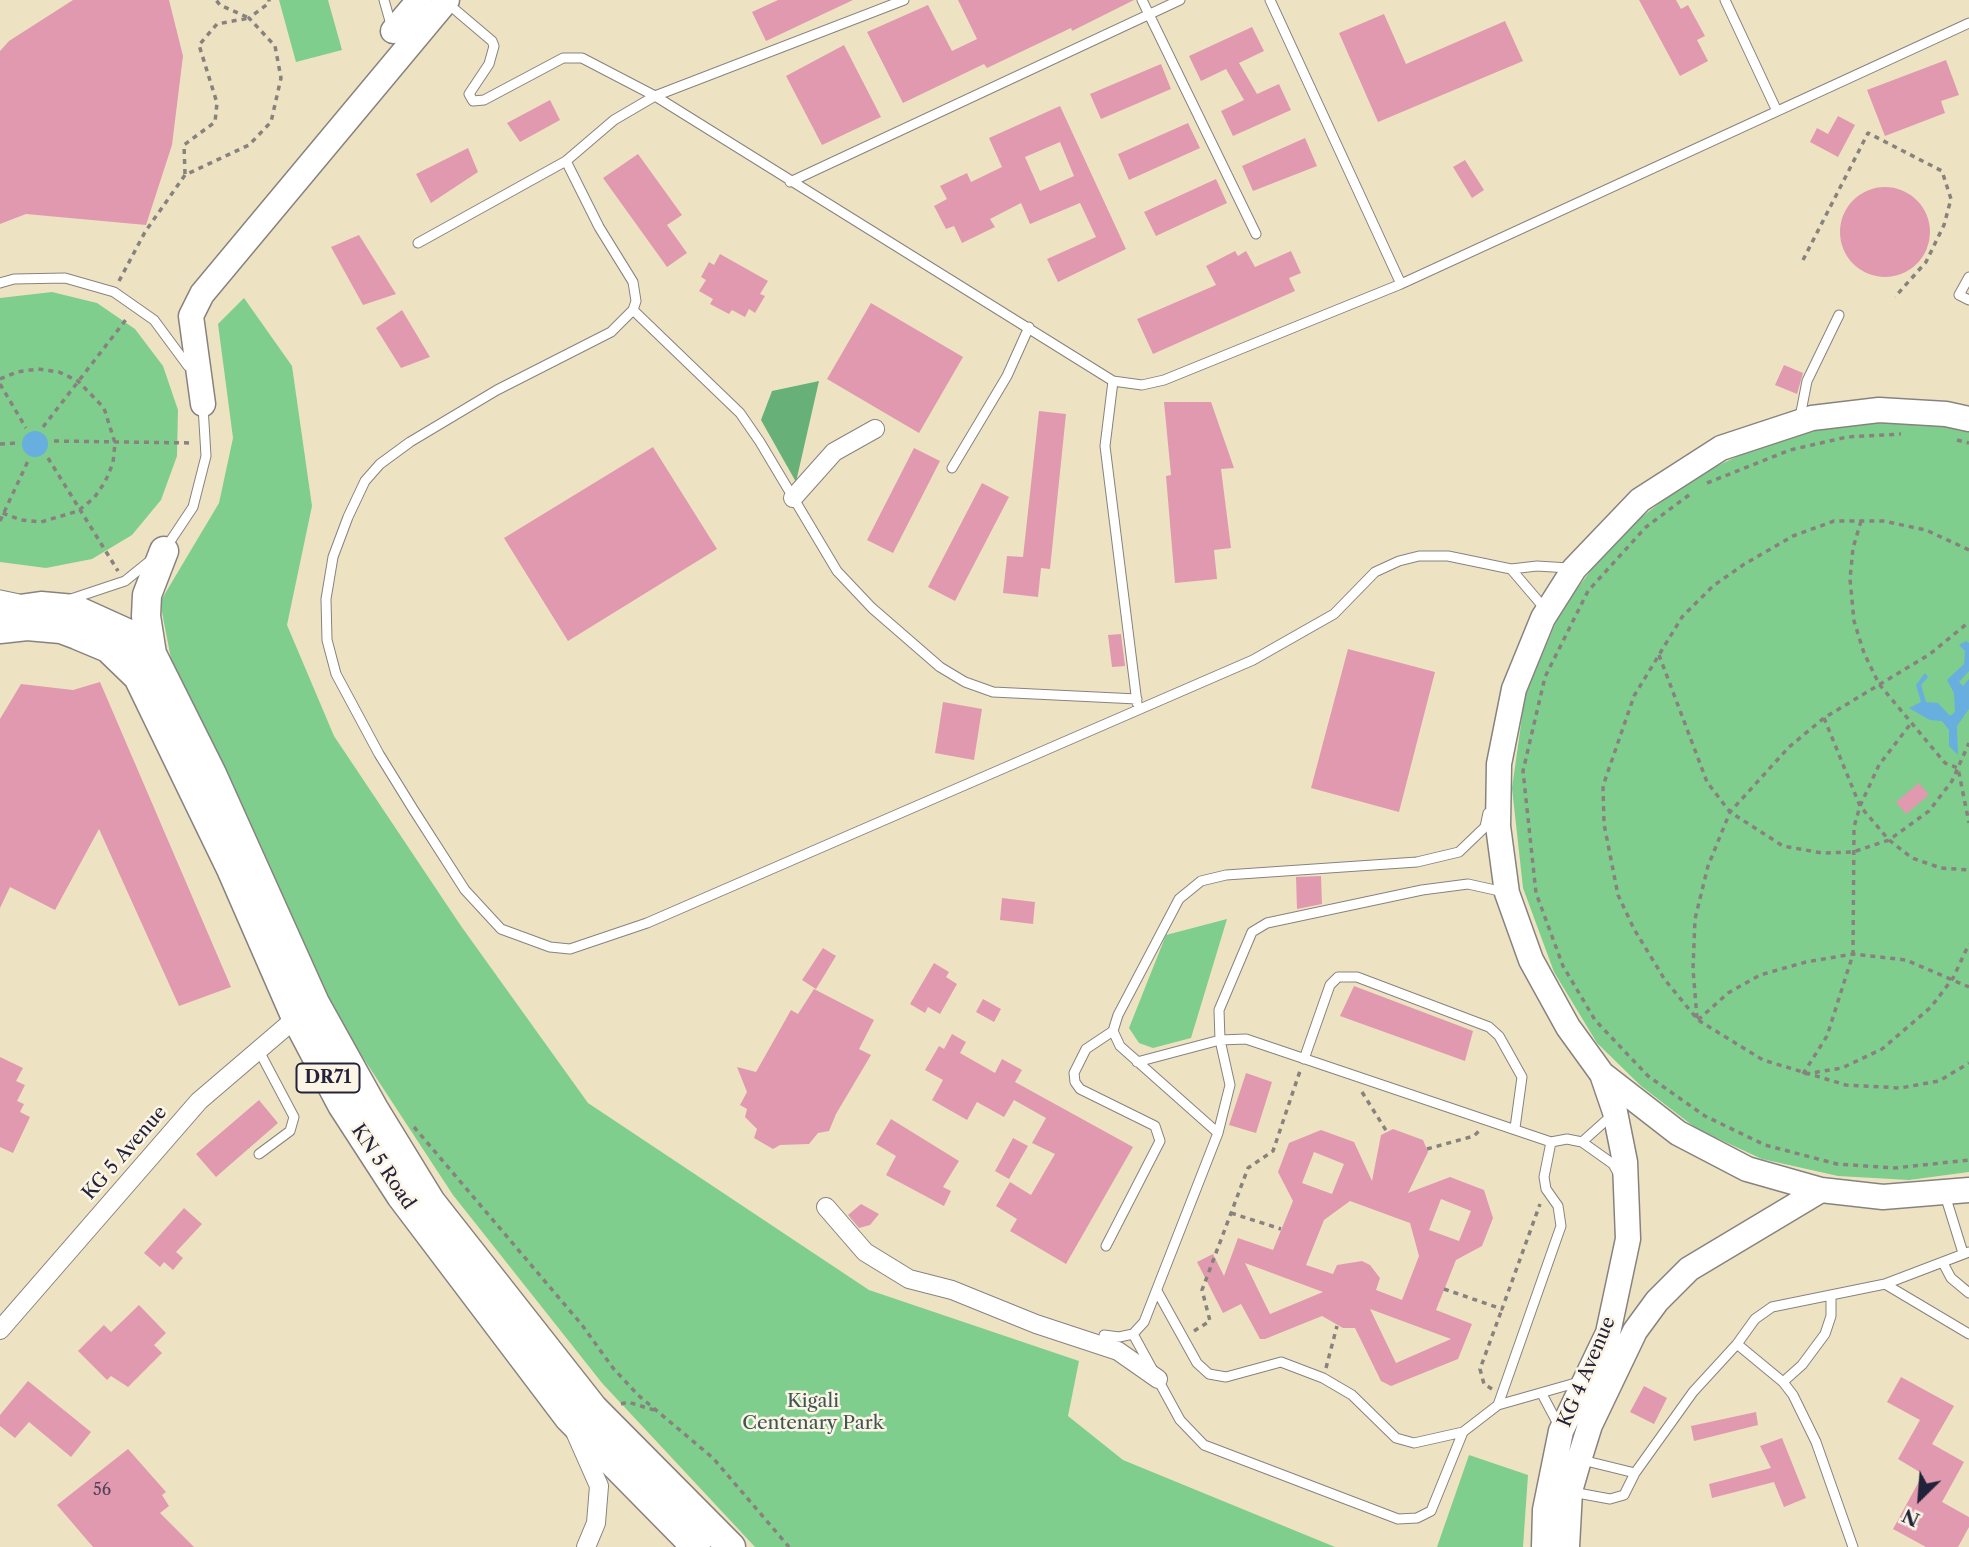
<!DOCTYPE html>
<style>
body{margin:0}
#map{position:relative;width:1969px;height:1547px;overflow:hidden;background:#ede3c3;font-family:"Libre Caslon Text",serif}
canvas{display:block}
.north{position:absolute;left:1885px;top:1463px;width:70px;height:70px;-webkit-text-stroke:5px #fcf5e5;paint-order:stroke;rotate:205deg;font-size:19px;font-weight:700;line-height:28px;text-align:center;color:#22223b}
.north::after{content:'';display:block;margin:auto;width:24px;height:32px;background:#22223b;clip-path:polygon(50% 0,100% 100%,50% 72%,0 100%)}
</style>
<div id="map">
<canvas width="1969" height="1547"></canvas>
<div class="north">N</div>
</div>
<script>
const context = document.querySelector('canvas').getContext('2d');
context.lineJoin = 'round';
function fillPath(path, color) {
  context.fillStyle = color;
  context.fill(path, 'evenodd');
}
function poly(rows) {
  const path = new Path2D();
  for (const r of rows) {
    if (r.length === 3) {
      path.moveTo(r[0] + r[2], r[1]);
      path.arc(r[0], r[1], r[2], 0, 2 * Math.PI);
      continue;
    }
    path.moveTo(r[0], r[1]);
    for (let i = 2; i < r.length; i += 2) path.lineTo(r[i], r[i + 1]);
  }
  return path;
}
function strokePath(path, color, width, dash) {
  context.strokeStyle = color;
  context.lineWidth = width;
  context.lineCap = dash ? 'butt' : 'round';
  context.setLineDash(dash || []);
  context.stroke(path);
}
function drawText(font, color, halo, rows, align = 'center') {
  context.font = font + ' "Libre Caslon Text",serif';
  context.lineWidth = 5;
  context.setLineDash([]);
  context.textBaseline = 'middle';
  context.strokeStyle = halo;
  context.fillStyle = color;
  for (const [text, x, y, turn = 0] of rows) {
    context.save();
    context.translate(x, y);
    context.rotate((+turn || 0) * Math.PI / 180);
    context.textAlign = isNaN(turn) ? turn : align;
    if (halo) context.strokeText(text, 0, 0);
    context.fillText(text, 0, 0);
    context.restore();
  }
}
fillPath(poly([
 [279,0,328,0,342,50,296,62],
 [52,292,97,303,135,329,163,366,178,410,177,456,161,500,132,535,92,559,46,568,0,562,0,298],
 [244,298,292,366,312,506,287,625,334,736,461,926,588,1103,869,1290,1079,1361,1068,1416,1123,1460,1335,1547,755,1547,602,1383,453,1195,339,1021,172,664,160,602,219,503,233,438,218,324],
 [1915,418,1969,431,1969,1172,1909,1180,1838,1176,1762,1159,1697,1129,1641,1086,1597,1043,1554,972,1523,888,1512,788,1525,696,1561,610,1616,537,1693,477,1749,451,1813,430],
 [1227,919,1191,1038,1153,1048,1139,1043,1129,1028,1166,935],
 [1469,1455,1528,1475,1523,1547,1437,1547]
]), '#7fce8e');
fillPath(poly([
 [819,381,796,482,761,420,772,391]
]), '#67b179');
fillPath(poly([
 [35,444,13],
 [1966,641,1969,643,1969,671,1959,682,1963,686,1969,679,1969,709,1957,726,1958,755,1949,746,1949,730,1942,721,1930,720,1909,708,1921,702,1916,685,1925,673,1928,677,1921,685,1926,702,1938,703,1950,716,1955,712,1954,693,1947,680,1964,664,1965,651,1959,645]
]), '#68aede');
fillPath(poly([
 [73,0,169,0,183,56,172,145,146,225,26,214,0,224,0,51,9,41],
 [778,0,853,0,766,41,752,12],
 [958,0,1134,0,1072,31,1071,28,987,68,984,64,903,103,867,32,928,5,952,51,977,39],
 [1639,0,1676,0,1681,9,1688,5,1705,36,1697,40,1708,61,1680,76],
 [1384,14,1406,64,1505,21,1523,61,1378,122,1339,33],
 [1252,27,1264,51,1239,63,1257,94,1279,84,1291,110,1233,136,1221,111,1244,100,1226,69,1201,81,1189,56],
 [844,45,881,117,822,145,786,76],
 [1946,60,1959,95,1941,101,1945,113,1885,136,1867,90],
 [1161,64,1171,89,1101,119,1090,94],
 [550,100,560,120,520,142,507,123],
 [1060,106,1126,249,1058,282,1047,259,1096,237,1080,203,1030,224,1021,203,990,219,995,227,962,243,954,226,946,229,934,206,947,199,940,186,967,173,971,182,1002,167,989,138],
 [1060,142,1074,176,1040,191,1025,157],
 [1838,116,1855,125,1838,157,1810,142,1817,128,1828,134],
 [1188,123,1200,148,1129,180,1118,154],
 [1305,138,1317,166,1253,191,1242,166],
 [468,148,478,172,431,203,416,174],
 [638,154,682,215,667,225,687,253,667,267,603,178],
 [1465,160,1484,190,1472,198,1453,167],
 [1216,179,1227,203,1156,236,1144,212],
 [1885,232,45],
 [359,235,396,294,363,305,331,247],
 [1235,251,1238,256,1246,251,1255,267,1291,251,1301,273,1289,278,1295,291,1153,354,1137,319,1216,285,1206,266],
 [720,254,768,281,760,294,765,296,755,313,749,309,745,317,732,310,729,314,710,304,713,299,699,291,706,280,701,277,709,262,714,265],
 [871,303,963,357,919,433,827,379],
 [402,310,430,357,401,368,376,328],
 [1784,365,1803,373,1797,394,1775,385],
 [1164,402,1211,402,1234,468,1221,469,1231,548,1214,550,1217,579,1175,583,1166,476,1171,475],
 [1039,411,1066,414,1050,569,1041,568,1038,597,1003,593,1007,556,1023,557],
 [653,447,717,549,568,641,504,538],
 [914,448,940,461,893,553,867,540],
 [982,483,1009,497,955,601,928,587],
 [1121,634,1125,666,1112,667,1108,635],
 [1348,649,1435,672,1399,812,1311,788],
 [100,682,231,987,179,1006,99,829,55,910,10,887,0,908,0,719,21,684,73,690],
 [943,702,982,709,974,760,935,753],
 [1919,783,1929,795,1906,814,1896,802],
 [1321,876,1322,904,1297,909,1296,877],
 [1002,898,1035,902,1033,924,1000,920],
 [823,948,836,956,816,989,802,980],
 [934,963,949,972,946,977,957,984,940,1014,928,1007,925,1013,910,1004],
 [1354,986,1473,1031,1465,1061,1340,1016],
 [814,989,874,1020,859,1049,871,1055,836,1114,829,1131,818,1133,809,1144,780,1145,773,1149,754,1138,757,1129,745,1117,747,1109,740,1105,747,1092,737,1067,756,1072,791,1010,798,1014],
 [983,999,1001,1009,994,1022,976,1012],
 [952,1034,966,1042,960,1053,995,1073,1002,1059,1022,1070,1015,1082,1133,1147,1066,1264,1010,1231,1017,1219,996,1206,1010,1182,1031,1195,1055,1154,1032,1143,1046,1118,1014,1100,1004,1117,977,1102,967,1120,932,1100,943,1080,925,1070,939,1046,944,1049],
 [0,1057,23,1068,16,1081,25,1085,17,1101,24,1104,20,1112,30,1117,13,1153,0,1147],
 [1246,1073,1272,1082,1256,1133,1229,1125],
 [259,1100,278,1123,216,1177,196,1154],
 [891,1119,959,1161,943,1187,951,1191,944,1206,886,1175,896,1156,876,1144],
 [1393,1129,1423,1140,1428,1152,1408,1193,1450,1177,1484,1190,1493,1218,1482,1246,1456,1260,1436,1310,1472,1324,1458,1359,1391,1386,1381,1381,1355,1328,1343,1328,1322,1316,1265,1339,1260,1339,1241,1304,1223,1313,1197,1262,1213,1254,1224,1276,1238,1238,1273,1250,1293,1201,1278,1172,1289,1143,1321,1130,1354,1142,1372,1181,1381,1135],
 [1314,1152,1344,1164,1332,1194,1302,1183],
 [1441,1199,1471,1211,1459,1241,1429,1230],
 [1350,1201,1410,1223,1419,1256,1402,1300,1376,1290,1380,1278,1370,1265,1362,1261,1337,1265,1333,1274,1306,1265,1324,1220],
 [1245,1263,1323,1292,1270,1314],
 [1370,1309,1451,1339,1396,1363],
 [1013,1138,1028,1146,1009,1179,995,1171],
 [861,1204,879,1214,870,1225,859,1228,848,1215],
 [184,1208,202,1224,176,1252,183,1258,173,1270,164,1262,160,1267,144,1253],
 [139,1305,166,1333,154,1345,162,1353,128,1387,111,1376,107,1380,78,1351,104,1325,111,1332],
 [1901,1377,1954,1406,1932,1444,1964,1462,1942,1502,1969,1517,1969,1527,1958,1547,1926,1547,1893,1529,1923,1474,1898,1459,1920,1420,1887,1402],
 [28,1381,91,1432,71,1457,29,1422,15,1438,0,1426,0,1415],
 [1644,1386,1667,1398,1654,1424,1630,1412],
 [1756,1412,1758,1425,1694,1441,1691,1426],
 [1782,1438,1806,1498,1784,1507,1774,1482,1712,1498,1709,1484,1771,1468,1760,1446],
 [128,1449,166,1492,162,1495,169,1506,160,1513,194,1547,93,1547,57,1505]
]), '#e199af');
const service = poly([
 [384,0,392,28],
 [904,0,655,96,614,120,566,161,599,227,633,282,636,301,633,310,611,332,497,390,410,442,380,464,365,481,348,517,333,557,326,599,327,640,336,674,379,754,413,809,465,890,501,929,550,947,570,949,647,923,1253,660,1334,614,1375,572,1399,561,1419,556,1448,556,1511,569,1537,566,1569,568],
 [1142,0,1256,234],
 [1270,0,1401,284],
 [1725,0,1776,109],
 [446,2,492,41,494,46,489,64,469,94,473,101,484,100,563,58,582,58,655,96,1113,381,1142,385,1164,380,1401,284,1969,23],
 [790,182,1180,0],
 [418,243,566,161],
 [1969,277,1959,295,1969,300],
 [0,283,14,279,65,278,114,292,154,320,188,366],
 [633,310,740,413,760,442,837,571,872,608,940,667,965,682,993,692,1137,699],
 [1113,381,1105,446,1137,703],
 [1800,417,1807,381,1839,315],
 [952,468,1007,376,1029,327],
 [165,549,193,507,206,456,203,406],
 [1511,569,1546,610],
 [0,595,19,599],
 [71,599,125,581,151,560],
 [258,1049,294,1117,290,1131,259,1154],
 [1304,1059,1330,985,1338,977,1357,977,1489,1027,1499,1036,1522,1077,1515,1128],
 [1137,1062,1220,1040,1246,1039,1551,1142,1567,1139,1582,1142,1613,1164,1618,1173],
 [1218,1133,1120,1046,1113,1031,1118,1015,1179,899,1201,881,1226,875,1417,862,1459,852,1485,827,1488,813],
 [1582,1142,1611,1116],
 [1945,1195,1963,1253],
 [1106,1246,1160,1141,1155,1126,1080,1089,1075,1082,1074,1073,1086,1049,1113,1031],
 [1943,1263,1951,1278,1969,1293],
 [1885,1284,1969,1334],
 [1157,1291,1197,1363,1209,1374,1226,1377,1281,1362,1323,1378,1352,1395,1396,1438,1414,1443,1463,1432,1498,1405,1579,1382],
 [1133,1334,1180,1420,1204,1445,1398,1519,1417,1518,1431,1511,1463,1432],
 [1104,1335,1119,1337,1133,1334,1144,1322,1218,1133,1230,1085,1220,1040,1219,1010,1252,932,1267,923,1422,890,1468,884,1504,892],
 [1783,1382,1802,1365,1825,1334,1831,1316,1831,1295],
 [1542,1394,1559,1426],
 [1498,1405,1561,1226,1558,1206,1546,1189,1544,1177,1551,1142],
 [1582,1460,1635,1473],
 [1572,1492,1610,1499,1624,1495,1635,1473,1693,1392,1737,1344],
 [1853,1547,1816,1442,1793,1395,1783,1382,1737,1344,1755,1319,1772,1307,1885,1284,1969,1252]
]);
const minor = poly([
 [793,498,834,452,875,429],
 [826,1207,865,1252,909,1279,952,1290,1036,1324,1118,1351,1158,1379],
 [0,1330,199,1101,296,1018],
 [576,1434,599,1486,596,1523,586,1547]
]);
const secondary = poly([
 [393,31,419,0],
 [203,404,191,316,202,294,447,0],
 [1969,419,1946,414,1879,410,1812,418,1721,448,1640,500,1574,569,1543,618,1514,689,1499,764,1498,826,1507,893,1531,960,1568,1027,1602,1074,1678,1133,1747,1169,1821,1190,1883,1197,1969,1190],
 [1544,1547,1545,1510,1561,1431,1608,1333,1628,1239,1625,1162,1615,1112,1602,1074],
 [1567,1547,1570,1491,1579,1460,1590,1425,1635,1331,1657,1301,1689,1269,1821,1190]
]);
const primary = poly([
 [0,612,41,606,74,609,127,633,152,654,212,774,315,1003,374,1109,431,1202,593,1408,731,1547],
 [0,629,27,626,61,629,77,635,108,648,138,677,231,869,296,1018,342,1105,401,1196,569,1418,696,1547],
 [152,654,146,616,147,595,164,551]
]);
strokePath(service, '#88827f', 11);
strokePath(minor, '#88827f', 20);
strokePath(secondary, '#88827f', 27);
strokePath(primary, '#88827f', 31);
strokePath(poly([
 [185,174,184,145,215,122,217,103,199,45,217,24,249,18,220,5,216,0],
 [1803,260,1868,133,1942,171,1951,199,1944,225,1926,262,1895,297],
 [119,281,145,232,185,175,249,145,271,122,281,78,275,46,249,18,269,3,269,0],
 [0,379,17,372,38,369,59,372,78,381,104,408,115,443,113,463,105,482,94,498,78,511,41,522,21,520,0,512],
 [0,384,26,428],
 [43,427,128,317],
 [1957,440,1969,443],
 [54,441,193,443],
 [0,444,17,443],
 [48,458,118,571],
 [1707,483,1790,450,1847,437,1901,434],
 [1689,495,1646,527,1588,591,1545,677,1523,771,1536,893,1563,966,1595,1020,1648,1076,1705,1116,1765,1145,1837,1164,1895,1168,1969,1160],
 [0,521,28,461],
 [1861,521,1853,548,1850,579,1854,621,1864,653,1879,684,1945,763,1958,768,1969,823],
 [1969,550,1926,530,1883,521,1834,521,1793,536,1743,565,1713,586,1682,617,1634,696,1603,786,1604,824,1618,895,1634,929,1665,980,1698,1020,1763,1060,1846,1085,1900,1088,1939,1081,1969,1063],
 [1659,655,1707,782,1730,812,1783,846,1822,853,1853,852,1889,840,1929,811,1952,781,1969,743],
 [1824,718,1860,806,1889,840,1912,858,1941,868,1969,870],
 [1697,1018,1693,969,1695,919,1708,866,1730,812,1789,747,1824,718,1930,654,1969,622],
 [1698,1020,1728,993,1760,975,1806,962,1853,954,1906,960,1969,987],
 [1803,1074,1827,1036,1853,954,1854,827,1860,806,1879,765,1912,722],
 [1805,1074,1842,1068,1882,1049,1931,1007,1953,978,1969,944],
 [1362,1092,1387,1132],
 [414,1127,582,1325,613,1368,638,1395,713,1458,789,1547],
 [1427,1149,1474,1136,1480,1130],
 [1231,1213,1281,1229],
 [1444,1289,1502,1309,1540,1204],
 [1194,1331,1210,1321,1202,1290,1248,1168,1273,1151,1300,1071],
 [1326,1368,1337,1326],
 [1492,1389,1484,1384,1480,1369,1502,1309],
 [621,1404,628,1402,654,1410]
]), '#88827f', 3.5, [5, 5]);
strokePath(service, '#fff', 9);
strokePath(minor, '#fff', 18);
strokePath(secondary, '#fff', 24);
strokePath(primary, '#fff', 28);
drawText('16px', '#524058', null, [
 ["56",102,1490]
]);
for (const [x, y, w] of [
 [328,1078,63]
]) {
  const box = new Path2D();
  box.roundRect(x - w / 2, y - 14.5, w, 29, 5);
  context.fillStyle = '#fcf5e5';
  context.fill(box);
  strokePath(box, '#22223b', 2);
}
drawText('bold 18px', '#22223b', null, [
 ["DR71",328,1078]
]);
drawText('19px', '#22223b', '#fcf5e5', [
 ["KG 5 Avenue",125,1153,-49],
 ["KN 5 Road",383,1167,56],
 ["KG 4 Avenue",1587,1372,-67]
]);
drawText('19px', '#3e5654', '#fcf5e5', [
 ["Kigali",813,1402],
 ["Centenary Park",813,1424]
]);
</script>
